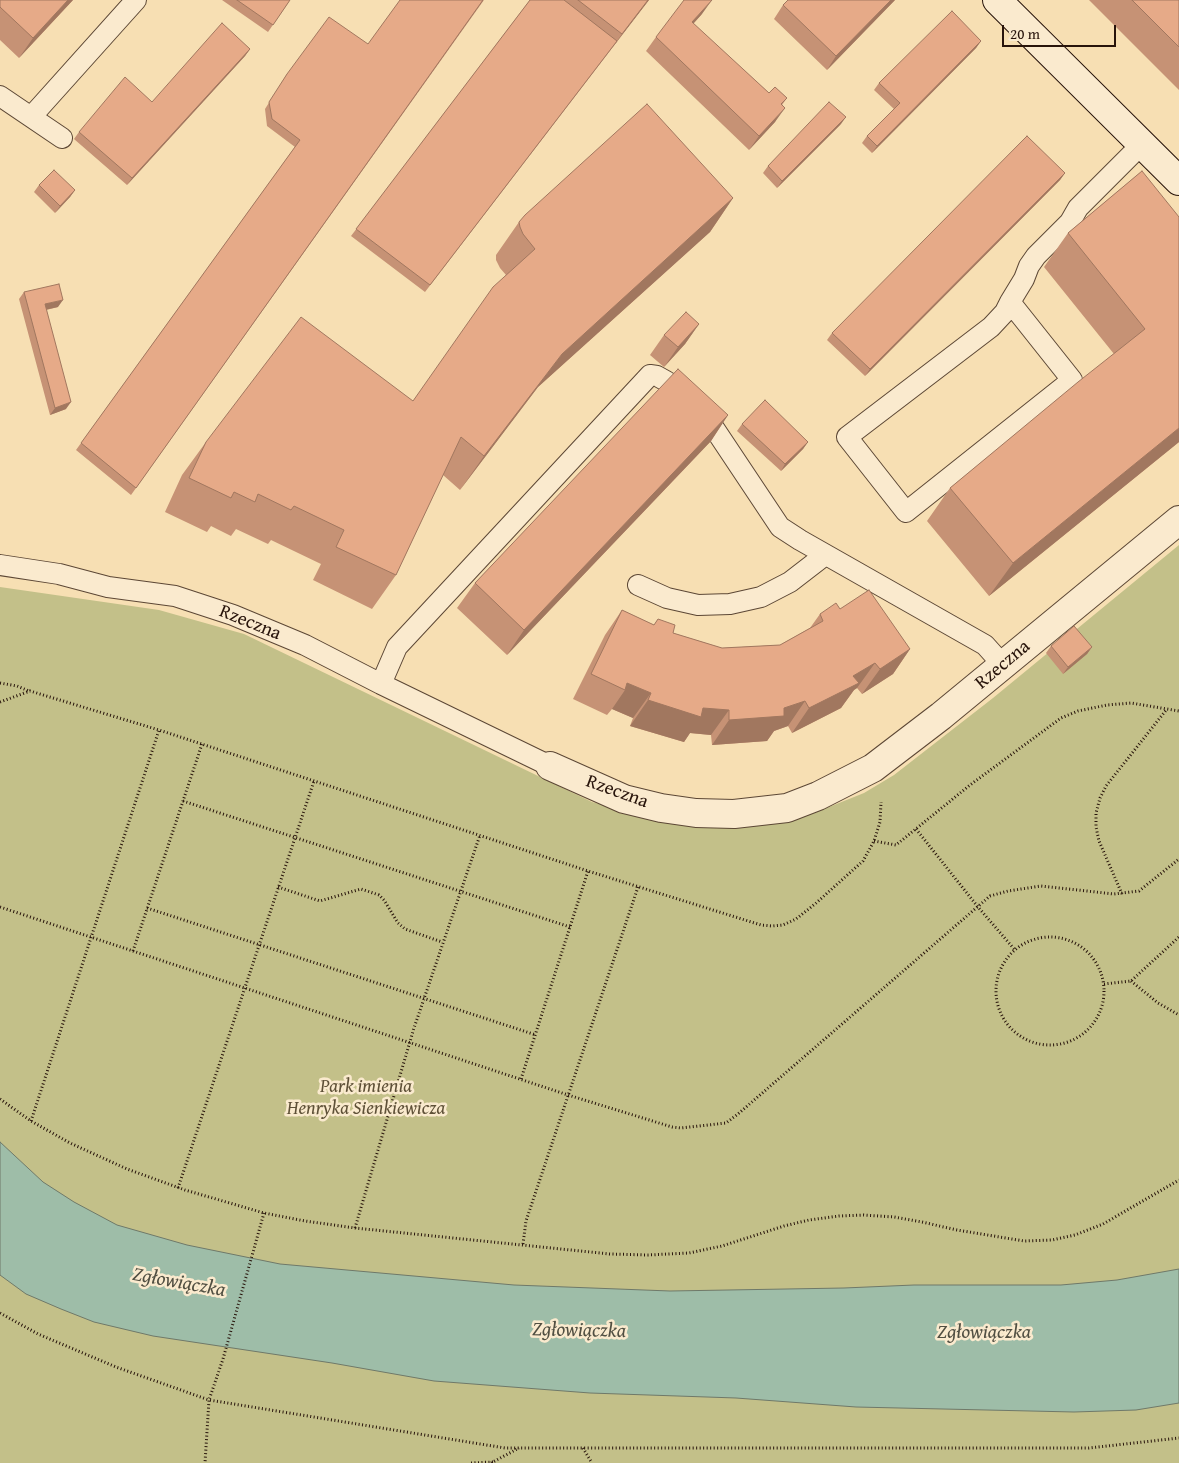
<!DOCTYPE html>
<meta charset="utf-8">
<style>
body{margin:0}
#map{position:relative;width:1179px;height:1463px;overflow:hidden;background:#f7dfb3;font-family:"Gentium Book Plus",serif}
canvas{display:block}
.scale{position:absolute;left:1002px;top:25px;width:114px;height:22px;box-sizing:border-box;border:2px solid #28140b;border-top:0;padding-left:6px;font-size:15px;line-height:18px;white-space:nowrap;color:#28140b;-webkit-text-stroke:4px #faeace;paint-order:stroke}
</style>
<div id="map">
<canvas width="1179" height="1463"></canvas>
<div class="scale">20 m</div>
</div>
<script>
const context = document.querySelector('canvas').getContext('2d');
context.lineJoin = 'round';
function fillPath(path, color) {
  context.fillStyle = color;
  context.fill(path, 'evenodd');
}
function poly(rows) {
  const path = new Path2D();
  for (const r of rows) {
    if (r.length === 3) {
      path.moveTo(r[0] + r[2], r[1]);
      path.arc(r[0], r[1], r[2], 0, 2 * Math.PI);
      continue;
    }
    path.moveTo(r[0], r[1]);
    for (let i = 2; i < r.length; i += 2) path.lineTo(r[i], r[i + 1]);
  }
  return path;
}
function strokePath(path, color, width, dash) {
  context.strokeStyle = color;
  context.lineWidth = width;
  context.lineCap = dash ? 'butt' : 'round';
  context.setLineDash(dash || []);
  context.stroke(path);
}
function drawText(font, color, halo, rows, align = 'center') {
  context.font = font + ' "Gentium Book Plus",serif';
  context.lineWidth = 5;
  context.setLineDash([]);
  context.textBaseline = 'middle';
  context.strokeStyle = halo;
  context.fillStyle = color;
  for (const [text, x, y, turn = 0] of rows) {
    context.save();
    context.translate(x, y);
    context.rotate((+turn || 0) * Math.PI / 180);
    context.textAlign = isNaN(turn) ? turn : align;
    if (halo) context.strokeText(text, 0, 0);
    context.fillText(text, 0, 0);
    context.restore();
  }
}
fillPath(poly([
 [1179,545,1179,1463,0,1463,0,587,159,610,244,634,592,802,659,820,783,820,814,813,864,793,894,775,993,698]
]), '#c3c089');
const water = poly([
 [0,1142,43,1182,74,1202,117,1225,187,1245,280,1264,514,1285,670,1291,844,1288,914,1285,1061,1285,1117,1280,1179,1269,1179,1403,1136,1410,1074,1412,856,1407,736,1398,590,1393,434,1381,332,1363,153,1336,94,1322,61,1309,26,1294,0,1275,0,1142]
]);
fillPath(water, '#9ebda8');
strokePath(water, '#6f7969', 1);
const service = poly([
 [0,96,62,138],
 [31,117,136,0],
 [1010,302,1072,380,906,512,847,437,991,327,1005,312,1010,302,1024,279,1029,266,1036,256,1070,222,1078,208,1142,144],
 [0,565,59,574,108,587,175,596,233,615,305,645,381,684,550,766],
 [638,585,667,598,698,605,730,604,761,597,790,582,825,555],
 [381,684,397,647,650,375,657,376,666,381,698,410,714,428,780,527,800,540,985,645,1003,665]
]);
const minor = poly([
 [550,766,624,799,661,808,696,813,734,814,787,808,818,796,873,768,941,716,1179,520]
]);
const secondary = poly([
 [997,0,1179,181]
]);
strokePath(service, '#5c4735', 22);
strokePath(minor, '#5c4735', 30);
strokePath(secondary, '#28140b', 30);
strokePath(poly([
 [0,683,17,686,29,691],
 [0,702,30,691,159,730,588,871,761,925,772,926,783,925,796,919,815,904,863,861,874,841,880,822,881,802],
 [183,801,570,927],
 [916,829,978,907,1015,950],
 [874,841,896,845,970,785,1061,718,1078,711,1107,705,1131,703,1179,711],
 [278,887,320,901,361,889,379,895,384,900,398,923,405,929,442,942],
 [1122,894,1099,841,1096,827,1096,813,1100,798,1106,786,1167,709],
 [0,907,568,1095,672,1127,681,1128,726,1123,738,1114,990,896,1008,891,1041,886,1114,894,1139,891,1179,859],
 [147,908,536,1035],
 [1050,991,54],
 [133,951,202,744],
 [1131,981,1158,1003,1179,1015],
 [1104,984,1131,981,1179,937],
 [521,1079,588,871],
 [0,1099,31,1121,70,1143,127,1169,185,1190,264,1213,305,1221,355,1228,610,1254,648,1255,689,1253,722,1246,784,1226,809,1220,839,1216,864,1215,894,1217,922,1222,957,1230,1024,1241,1052,1240,1075,1235,1103,1224,1179,1180],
 [31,1121,159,730],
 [178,1188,314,781],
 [264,1213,223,1359,209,1400,505,1448,1089,1448,1179,1438],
 [355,1228,414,1028,480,835],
 [523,1244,526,1221,638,887],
 [0,1313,38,1334,116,1367,209,1400,205,1463],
 [583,1448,592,1463],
 [471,1463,493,1462],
 [491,1463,519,1448]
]), '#28140b', 3, [1, 2.5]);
strokePath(service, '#faeace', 20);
strokePath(minor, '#faeace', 28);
strokePath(secondary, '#faeace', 28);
fillPath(poly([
 [0,0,73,0,19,58,0,40],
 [222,0,290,0,268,32],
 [484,0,131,495,76,450,295,147,267,126,265,109,287,74,368,44],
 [530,0,649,0,425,292,351,236],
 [788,0,895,0,827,70,774,19,783,5],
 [1089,0,1179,0,1179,90],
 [702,14,693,24,769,93,787,98,782,105,775,122,749,150,646,51,656,37],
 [981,41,976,48,872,153,862,143,867,136,894,109,874,90,879,83],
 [250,49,245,56,127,185,74,139,79,132,152,102],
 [841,124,777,188,763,173,768,166],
 [1142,171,1179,442,989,596,927,521,950,488,1114,354,1044,267,1068,233],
 [1065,173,1060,180,865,376,827,340,832,333],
 [39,185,75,190,70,197,55,213,34,192],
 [733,198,710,232,538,387,460,490,443,475,396,575,372,609,313,580,321,564,271,540,268,544,236,529,231,536,211,526,207,532,165,512,182,475,206,442,413,401,506,275,500,268,496,260,496,255,519,222],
 [24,292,58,307,46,310,66,409,50,415,19,299],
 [699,324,685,344,664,367,650,355,664,335],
 [728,415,711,441,507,655,457,608,475,583],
 [742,424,808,442,803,449,781,471,737,431],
 [840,609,910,649,893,674,862,694,857,688,854,690,841,708,792,733,788,726,774,731,767,741,712,745,711,735,690,733,684,742,630,726,633,718,612,709,607,715,573,699,605,635,622,610,654,625,658,619,673,633,722,648,780,645,810,628,820,614],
 [1051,646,1092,647,1087,654,1063,674,1046,653]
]), '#c69275');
fillPath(poly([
 [68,0,73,0,19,58,33,38],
 [648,0,649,0,612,48,622,34],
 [712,0,702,14,682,36,692,22],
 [891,0,895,0,827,70,836,56],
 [981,41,976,48,872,153,877,146],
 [250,49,245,56,127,185,132,178],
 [785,108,775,122,749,150,759,136],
 [846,117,841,124,777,188,782,181],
 [1065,173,1060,180,865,376,870,369],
 [75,190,70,197,55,213,60,206],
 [733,198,710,232,538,387,460,490,484,456,562,354],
 [63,300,58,307,40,311,45,304],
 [699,324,685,344,664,367,678,347],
 [71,402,66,409,50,415,55,408],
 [728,415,711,441,507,655,524,630],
 [1179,428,1179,442,989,596,1013,563],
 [808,442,803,449,781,471,785,464],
 [1092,647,1087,654,1063,674,1068,667],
 [910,649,893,674,862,694,880,669],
 [875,663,857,688,854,690,841,708,792,733,809,708,853,676],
 [627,683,651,693,633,718,612,709,625,690],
 [648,700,703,708,729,710,711,735,690,733,684,742,630,726],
 [805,701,788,726,774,731,767,741,712,745,729,720,784,708]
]), '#a1775f');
const building = poly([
 [0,0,68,0,33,38,0,7,0,0],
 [237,0,290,0,273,25,237,0],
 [400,0,483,0,136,488,81,443,300,140,272,119,269,102,287,74,329,17,368,44,400,0],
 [530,0,564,0,617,41,430,285,356,229,530,0],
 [578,0,648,0,622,34,578,0],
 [684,0,712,0,692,22,769,93,775,87,787,98,781,104,785,108,759,136,656,37,684,0],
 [788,0,891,0,836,56,783,5,788,0],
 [1132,0,1179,0,1179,47,1132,0],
 [952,11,981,41,877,146,867,136,900,103,879,83,952,11],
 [222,23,250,49,132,178,79,132,125,77,152,102,222,23],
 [829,102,846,117,782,181,768,166,829,102],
 [647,104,733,198,562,354,484,456,461,437,396,575,336,547,344,530,294,506,291,510,258,494,255,502,234,492,231,498,189,478,206,442,301,317,413,401,493,287,535,249,523,234,520,227,519,222,525,215,647,104],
 [1027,136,1065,173,870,369,832,333,1027,136],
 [54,170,75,190,60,206,39,185,54,170],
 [1142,171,1179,217,1179,428,1013,563,950,488,1078,382,1145,329,1068,233,1142,171],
 [59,284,63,300,45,304,71,402,55,408,24,292,59,284],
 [686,312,699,324,678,347,664,335,686,312],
 [678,369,728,415,524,630,475,583,678,369],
 [765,400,808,442,785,464,742,424,765,400],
 [869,590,910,649,880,669,875,663,853,676,859,683,809,708,805,701,784,708,784,716,729,720,729,710,703,708,701,717,648,700,651,693,627,683,625,690,591,674,622,610,654,625,658,619,675,625,673,633,722,648,780,645,823,621,820,614,836,603,840,609,869,590],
 [1074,626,1092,647,1068,667,1051,646,1074,626]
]);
fillPath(building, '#e6aa88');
strokePath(building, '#a1775f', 1);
drawText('19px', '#28140b', '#faeace', [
 ["Rzeczna",250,623,22],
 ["Rzeczna",1003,665,-40],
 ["Rzeczna",617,792,20]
]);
drawText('italic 19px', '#5e5037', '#faeace', [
 ["Park imienia",366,1087],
 ["Henryka Sienkiewicza",366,1109]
]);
drawText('italic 20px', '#514f42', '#faeace', [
 ["Zgłowiączka",179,1283,10],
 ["Zgłowiączka",579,1331,1],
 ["Zgłowiączka",984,1333]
]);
</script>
